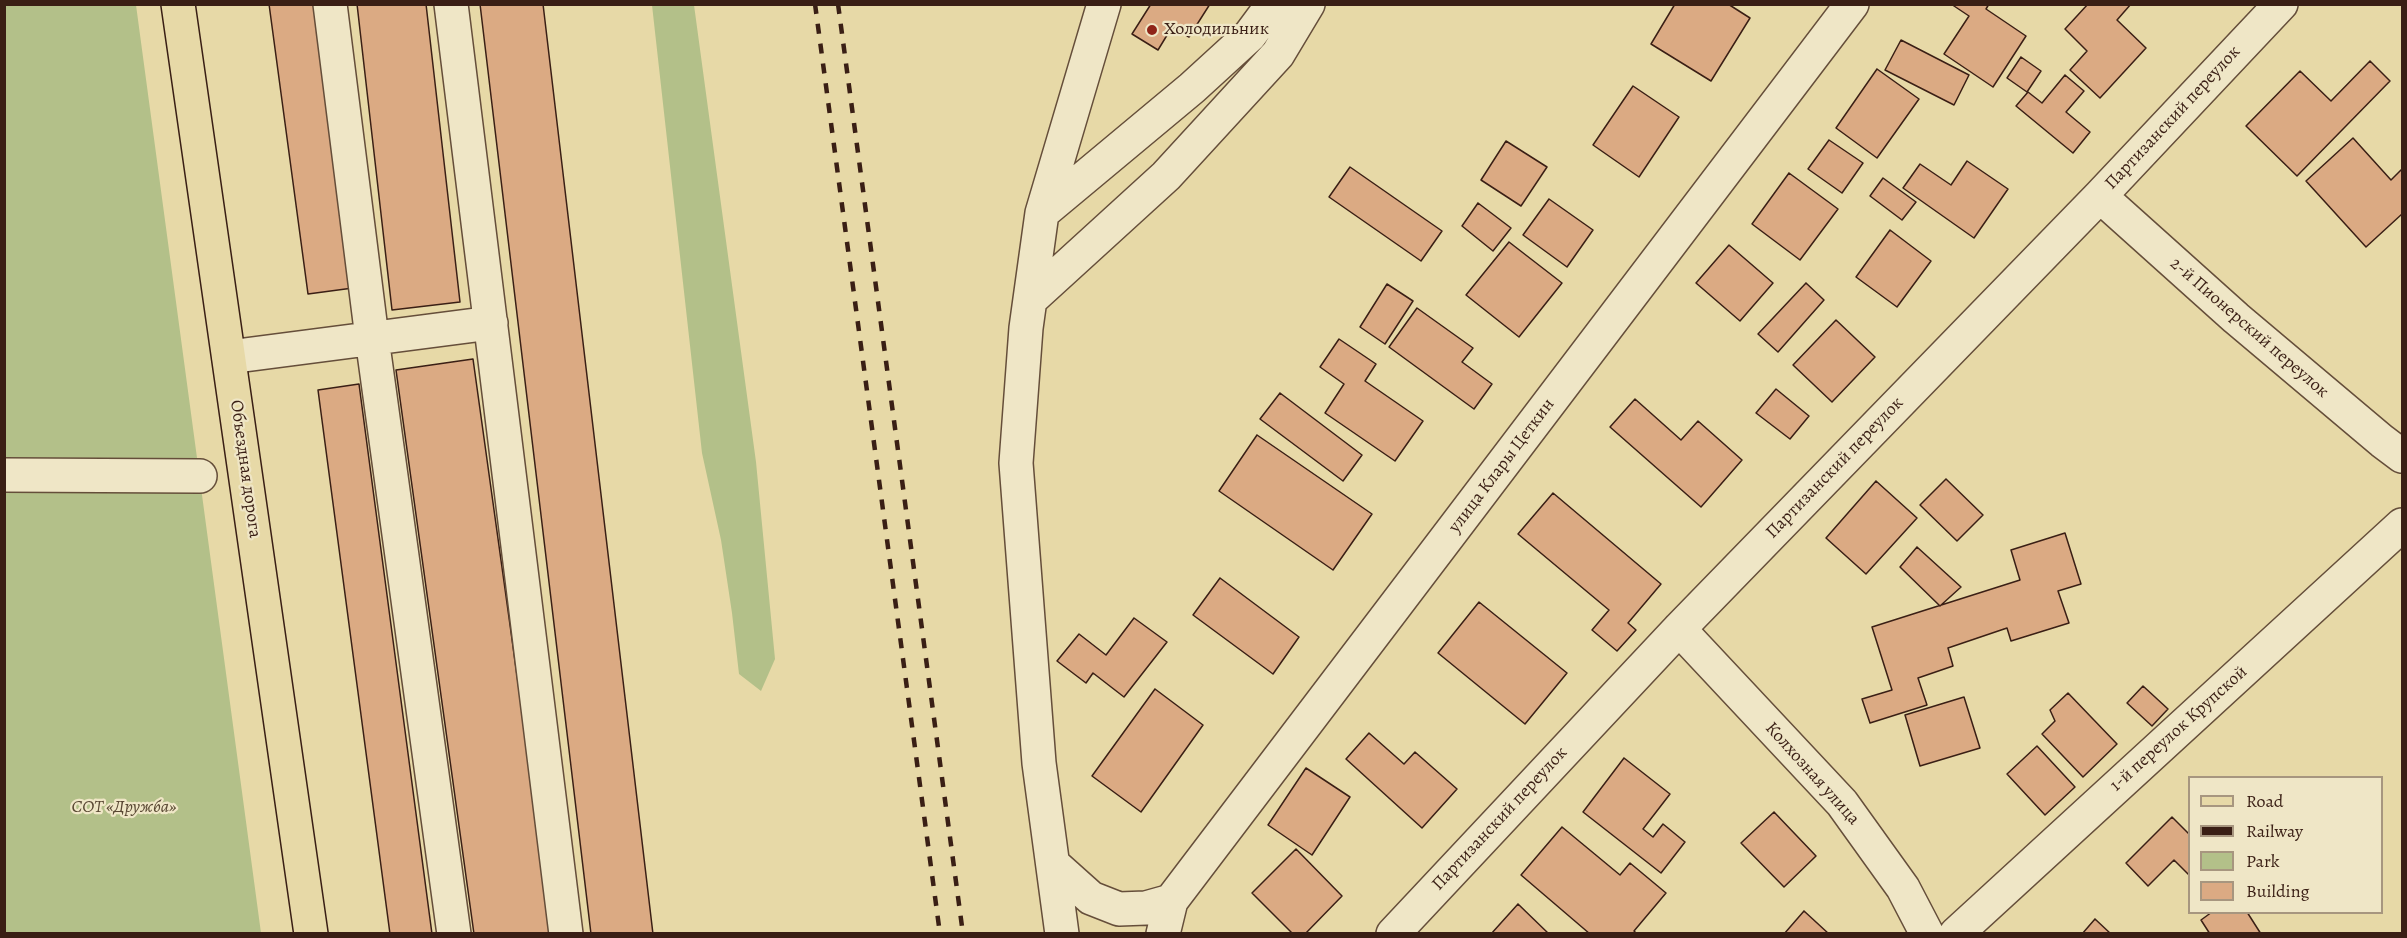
<!DOCTYPE html>
<meta charset="utf-8">
<style>
body{margin:0}
#map{position:relative;width:2407px;height:938px;overflow:hidden;background:#e7d9a7;font-family:Alegreya,serif}
canvas{display:block}
.frame{position:absolute;inset:0;border:6px solid #3a1f15;pointer-events:none}
.legend{position:absolute;left:2188px;top:776px;width:195px;height:138px;box-sizing:border-box;background:#efe6c6;border:2px solid #a7967f;margin:0;padding:8px 10px;list-style:none;font-size:18px;color:#3a1f15}
.legend li{display:flex;align-items:center;gap:12px;height:30px}
.legend b{width:30px;border:2px solid #a7967f}
</style>
<div id="map">
<canvas width="2407" height="938"></canvas>
<div class="frame"></div>
<ul class="legend">
<li><b style="height:8px;background:#e7d9a7"></b>Road</li>
<li><b style="height:8px;background:#3a1f15"></b>Railway</li>
<li><b style="height:16px;background:#b3c089"></b>Park</li>
<li><b style="height:16px;background:#dbaa83"></b>Building</li>
</ul>
</div>
<script>
const context = document.querySelector('canvas').getContext('2d');
context.lineJoin = 'round';
function fillPath(path, color) {
  context.fillStyle = color;
  context.fill(path, 'evenodd');
}
function poly(rows) {
  const path = new Path2D();
  for (const r of rows) {
    path.moveTo(r[0], r[1]);
    for (let i = 2; i < r.length; i += 2) path.lineTo(r[i], r[i + 1]);
  }
  return path;
}
function strokePath(path, color, width, dash) {
  context.strokeStyle = color;
  context.lineWidth = width;
  context.lineCap = dash ? 'butt' : 'round';
  context.setLineDash(dash || []);
  context.stroke(path);
}
function drawText(font, color, halo, rows, align = 'center') {
  context.font = font + ' Alegreya,serif';
  context.lineWidth = 4.5;
  context.setLineDash([]);
  context.textBaseline = 'middle';
  context.strokeStyle = halo;
  context.fillStyle = color;
  for (const [text, x, y, turn = 0] of rows) {
    context.save();
    context.translate(x, y);
    context.rotate((+turn || 0) * Math.PI / 180);
    context.textAlign = isNaN(turn) ? turn : align;
    if (halo) context.strokeText(text, 0, 0);
    context.fillText(text, 0, 0);
    context.restore();
  }
}
fillPath(poly([
 [5,5,136,5,261,933,5,934],
 [652,5,694,5,756,462,775,659,761,691,739,674,732,613,721,540,702,453]
]), '#b3c089');
const building = poly([
 [269,4,315,4,353,288,308,294,269,4],
 [357,4,426,4,460,302,392,310,357,4],
 [480,4,543,4,653,934,591,934,480,4],
 [1151,4,1210,4,1189,37,1172,27,1158,50,1132,34,1151,4],
 [1675,4,1728,4,1750,18,1711,81,1651,44,1675,4],
 [1951,4,1989,4,1986,9,2026,36,1993,87,1944,54,1969,16,1951,4],
 [2088,4,2131,4,2117,20,2146,48,2100,98,2070,70,2087,51,2065,29,2088,4],
 [1901,40,1969,75,1954,105,1885,70,1901,40],
 [2021,57,2041,71,2027,92,2007,78,2021,57],
 [2370,61,2390,81,2297,176,2246,126,2300,71,2331,101,2370,61],
 [1877,69,1919,99,1877,158,1836,128,1877,69],
 [2065,75,2084,91,2066,112,2090,132,2073,153,2016,106,2028,92,2042,103,2065,75],
 [1633,86,1679,117,1639,177,1593,145,1633,86],
 [2353,138,2391,180,2402,169,2402,214,2366,247,2306,181,2353,138],
 [1829,140,1863,163,1842,193,1808,169,1829,140],
 [1506,141,1547,167,1521,206,1481,180,1506,141],
 [1967,161,2008,189,1974,238,1903,188,1920,164,1951,185,1967,161],
 [1350,167,1442,231,1421,261,1329,197,1350,167],
 [1789,173,1838,209,1800,260,1752,224,1789,173],
 [1883,178,1916,202,1902,220,1870,196,1883,178],
 [1549,199,1593,230,1567,267,1523,235,1549,199],
 [1478,203,1511,228,1493,251,1462,226,1478,203],
 [1890,230,1931,261,1897,307,1856,277,1890,230],
 [1509,242,1562,283,1519,337,1466,295,1509,242],
 [1729,245,1773,283,1740,321,1696,283,1729,245],
 [1806,283,1824,300,1778,352,1758,334,1806,283],
 [1387,284,1413,301,1385,344,1360,327,1387,284],
 [1417,308,1473,348,1462,362,1492,384,1474,409,1389,347,1417,308],
 [1836,320,1875,357,1832,402,1793,365,1836,320],
 [1339,339,1376,364,1365,381,1423,421,1395,461,1325,413,1344,384,1320,367,1339,339],
 [473,359,553,934,474,934,396,370,473,359],
 [359,384,432,934,390,934,318,390,359,384],
 [1776,389,1809,416,1790,439,1756,413,1776,389],
 [1280,393,1362,455,1343,481,1260,419,1280,393],
 [1635,399,1681,440,1698,421,1742,460,1701,507,1610,427,1635,399],
 [1257,435,1372,514,1333,570,1219,491,1257,435],
 [1946,479,1983,515,1957,541,1920,505,1946,479],
 [1876,481,1917,518,1866,574,1826,538,1876,481],
 [1553,493,1661,584,1628,623,1636,630,1617,651,1592,630,1609,610,1518,534,1553,493],
 [2065,533,2081,584,2058,591,2069,623,2011,641,2007,628,1948,648,1953,666,1918,678,1927,705,1870,723,1862,699,1892,690,1872,627,2020,580,2011,550,2065,533],
 [1917,547,1961,587,1940,606,1900,567,1917,547],
 [1220,578,1299,637,1273,674,1193,615,1220,578],
 [1479,602,1567,673,1525,724,1438,653,1479,602],
 [1134,618,1167,642,1124,697,1093,673,1086,683,1057,661,1079,634,1106,655,1134,618],
 [2143,686,2168,709,2152,726,2127,703,2143,686],
 [1155,689,1203,725,1141,812,1092,776,1155,689],
 [2068,693,2117,744,2083,777,2042,734,2055,721,2050,710,2068,693],
 [1964,697,1980,748,1920,766,1905,715,1964,697],
 [1369,733,1404,764,1415,752,1457,789,1422,828,1346,759,1369,733],
 [2037,746,2075,787,2045,815,2007,774,2037,746],
 [1624,758,1670,794,1643,829,1653,837,1663,824,1685,842,1661,873,1583,812,1624,758],
 [1306,768,1350,797,1312,855,1268,825,1306,768],
 [1774,812,1816,856,1784,887,1741,843,1774,812],
 [2172,817,2190,835,2190,876,2174,860,2148,886,2126,863,2172,817],
 [1562,827,1620,875,1630,863,1666,893,1634,931,1637,934,1590,934,1521,875,1562,827],
 [1296,849,1342,896,1305,934,1293,934,1252,893,1296,849],
 [1518,904,1549,934,1491,934,1518,904],
 [1804,911,1829,934,1784,934,1804,911],
 [2212,912,2247,912,2261,934,2210,934,2201,920,2212,912],
 [2095,919,2111,934,2082,934,2095,919]
]);
fillPath(building, '#dbaa83');
strokePath(building, '#3a1f15', 1.5);
const minor = poly([
 [330,4,372,338,454,934],
 [451,4,566,934],
 [2100,196,2236,318,2382,441,2402,456],
 [1042,213,1192,88,1250,35,1273,4],
 [1030,300,1166,176,1278,54,1308,4],
 [229,357,491,323],
 [4,475,200,476],
 [1679,629,1842,803,1903,888,1927,934],
 [1053,864,1091,898,1119,909,1146,908,1171,901],
 [1062,934,1039,763,1016,463,1026,328,1042,213,1104,4],
 [1163,934,1171,901,1852,4],
 [1393,934,1679,629,2100,196,2281,4],
 [1956,934,2402,525]
]);
const major = poly([
 [178,4,311,934]
]);
strokePath(minor, '#654e3a', 36);
strokePath(major, '#3a1f15', 36);
strokePath(minor, '#efe6c6', 33);
strokePath(major, '#e7d9a7', 33);
strokePath(poly([
 [815,4,940,934],
 [838,4,963,934]
]), '#3a1f15', 4.5, [10, 10]);
for (const [x, y, r, color] of [
 [1152,30,6,"#8f2418"]
]) {
  const dot = new Path2D();
  dot.arc(x, y, r, 0, 2 * Math.PI);
  context.fillStyle = color;
  context.fill(dot);
  strokePath(dot, '#efe6c6', 2);
}
drawText('18px', '#3a1f15', '#efe6c6', [
 ["Холодильник",1164,30]
], 'left');
drawText('18px', '#3a1f15', '#efe6c6', [
 ["Партизанский переулок",2173,118,-47],
 ["2-й Пионерский переулок",2249,328,41],
 ["улица Клары Цеткин",1502,466,-53],
 ["Партизанский переулок",1835,468,-46],
 ["Объездная дорога",245,469,82],
 ["1-й переулок Крупской",2179,729,-42],
 ["Колхозная улица",1812,774,48],
 ["Партизанский переулок",1500,819,-47]
]);
drawText('italic 18px', '#584732', '#efe6c6', [
 ["СОТ «Дружба»",124,808]
]);
</script>
